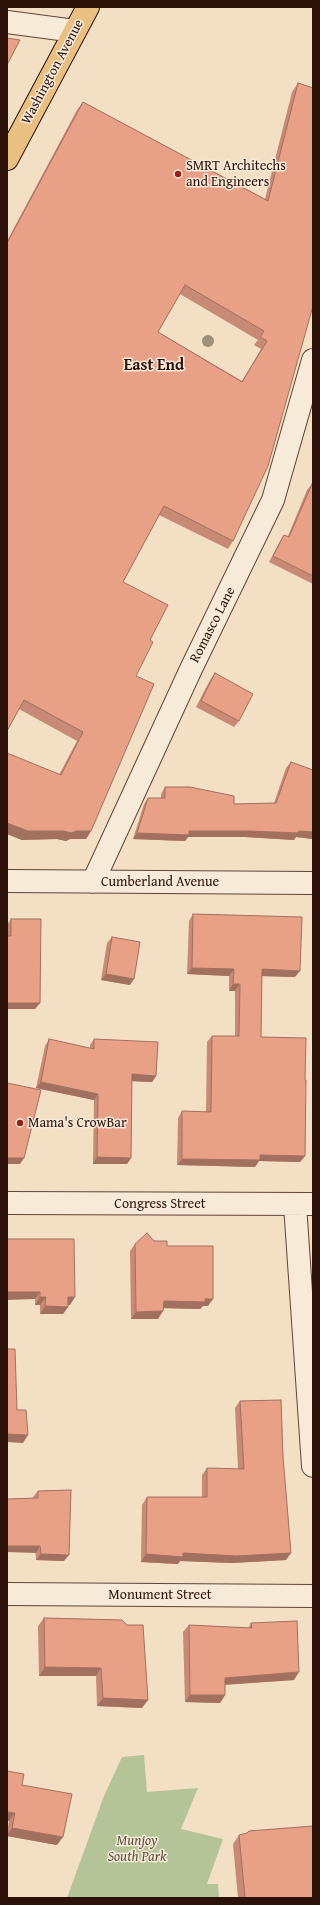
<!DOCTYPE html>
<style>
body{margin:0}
#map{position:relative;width:320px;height:1905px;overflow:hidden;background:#f2dfc4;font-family:"Gentium Book Plus",serif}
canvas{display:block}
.frame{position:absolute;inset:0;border:8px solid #2c1208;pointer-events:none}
</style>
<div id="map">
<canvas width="320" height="1905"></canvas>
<div class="frame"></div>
</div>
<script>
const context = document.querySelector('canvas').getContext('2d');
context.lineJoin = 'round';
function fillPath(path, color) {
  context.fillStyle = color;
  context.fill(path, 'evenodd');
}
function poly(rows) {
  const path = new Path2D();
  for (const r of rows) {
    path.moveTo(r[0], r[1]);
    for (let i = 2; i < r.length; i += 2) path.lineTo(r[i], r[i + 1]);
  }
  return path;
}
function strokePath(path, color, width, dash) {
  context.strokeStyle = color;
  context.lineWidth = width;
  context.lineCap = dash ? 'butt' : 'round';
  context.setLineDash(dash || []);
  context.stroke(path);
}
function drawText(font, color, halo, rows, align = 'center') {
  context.font = font + ' "Gentium Book Plus",serif';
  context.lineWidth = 3;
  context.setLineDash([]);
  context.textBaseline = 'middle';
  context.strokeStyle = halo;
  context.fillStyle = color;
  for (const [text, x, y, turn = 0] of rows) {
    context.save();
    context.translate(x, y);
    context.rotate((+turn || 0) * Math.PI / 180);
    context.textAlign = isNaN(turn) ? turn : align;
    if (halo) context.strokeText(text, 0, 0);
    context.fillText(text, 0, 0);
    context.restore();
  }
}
fillPath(poly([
 [144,1755,147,1792,198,1788,181,1829,223,1839,207,1884,218,1884,219,1898,67,1898,104,1796,122,1757]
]), '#b5c399');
const minor = poly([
 [7,22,75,31],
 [7,881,313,883],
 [93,882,191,669,273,500,313,360],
 [7,1203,313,1204],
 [295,1205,313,1466],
 [7,1594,313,1596]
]);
const major = poly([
 [7,159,88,7]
]);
strokePath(minor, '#5e4537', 24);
strokePath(major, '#2c1208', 24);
strokePath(minor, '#f7ead9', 22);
strokePath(major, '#e9c082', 22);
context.fillStyle = '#a09079';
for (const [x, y] of [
 [208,341]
]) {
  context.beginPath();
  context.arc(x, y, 6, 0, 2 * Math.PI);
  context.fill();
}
fillPath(poly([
 [298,83,313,88,233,541,228,549,159,515,123,582,150,640,136,676,91,831,86,839,70,839,66,841,57,839,22,840,7,834,7,753,59,775,77,741,19,709,7,731,7,241,77,110,83,102,265,199,292,92],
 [180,294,258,340,254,345,261,349,242,381,158,332],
 [312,484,313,484,313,584,269,562,280,541,284,535,288,536,307,490],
 [215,673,239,721,234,727,196,707,210,680],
 [291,762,313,770,313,839,296,837,294,840,245,837,188,837,185,841,133,839,144,804,148,798,161,798,161,794,165,787,234,804,274,803,286,768],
 [193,914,295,977,262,976,261,1037,305,1080,305,1156,300,1162,259,1161,255,1167,177,1165,178,1118,182,1111,206,1112,207,1042,212,1036,235,1036,235,991,229,991,229,976,187,974,189,921],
 [11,919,40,1003,35,1009,7,1009,7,925],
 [112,937,130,985,101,980,107,943],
 [49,1039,90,1048,90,1045,94,1039,156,1076,152,1082,132,1081,131,1158,127,1164,93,1164,94,1100,36,1088,45,1046],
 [7,1239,70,1305,68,1305,68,1307,63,1314,40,1314,40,1305,35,1305,35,1299],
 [154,1241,167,1246,208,1306,203,1306,200,1309,163,1308,158,1319,131,1319,130,1251,135,1244],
 [240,1401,286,1560,232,1563,180,1561,178,1564,141,1562,142,1505,147,1497,202,1497,202,1475,207,1468,238,1469,235,1408],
 [38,1491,64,1561,36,1560,33,1497],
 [44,1618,122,1620,142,1708,97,1706,96,1676,39,1676,38,1626],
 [251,1623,294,1680,225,1685,225,1695,220,1703,185,1702,183,1632,189,1625,248,1628],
 [7,1771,22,1785,57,1845,7,1836,7,1833,9,1821,7,1820],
 [249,1831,313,1898,238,1898,233,1844,239,1835,247,1833]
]), '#c88a74');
fillPath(poly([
 [7,823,76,831,91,831,86,839,70,839,66,841,57,839,22,840,7,834],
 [189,831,299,831,313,832,313,839,296,837,294,840,245,837,188,837,185,841,133,839,137,833],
 [192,968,234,969,229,976,187,974],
 [262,969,300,971,295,977,258,976],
 [106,974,134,979,130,985,101,980],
 [233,984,240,984,235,991,229,991],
 [7,1003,40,1003,35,1009,7,1009],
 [132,1074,156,1076,152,1082,128,1081],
 [41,1082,98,1094,94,1100,36,1088],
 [260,1155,305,1156,300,1162,259,1161,255,1167,177,1165,182,1159],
 [97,1157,131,1158,127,1164,93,1164],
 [7,1158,24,1158,20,1164,7,1164],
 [7,1292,40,1292,35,1299,7,1300],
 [40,1297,46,1297,40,1305,35,1305],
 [68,1297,75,1297,70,1305,63,1305],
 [205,1299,213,1299,208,1306,203,1306,200,1309,159,1308,164,1301],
 [45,1306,68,1307,63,1314,40,1314],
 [163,1311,158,1319,131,1319,136,1312],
 [7,1434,28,1435,23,1443,7,1442],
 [7,1546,40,1546,36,1553,7,1552],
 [183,1553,291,1553,286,1560,232,1563,180,1561,178,1564,141,1562,146,1554],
 [41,1554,69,1555,64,1561,36,1560],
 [45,1667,101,1668,96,1676,39,1676],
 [299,1672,294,1680,219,1685,225,1678],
 [190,1695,225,1695,220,1703,185,1702],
 [103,1698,148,1700,142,1708,97,1706],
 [7,1812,15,1813,9,1821,7,1820],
 [12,1828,63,1837,57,1845,7,1836,7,1835]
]), '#a2705e');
const building = poly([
 [7,38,20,40,7,65,7,38],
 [298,83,313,88,313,306,268,466,233,541,164,506,123,582,168,605,150,640,153,642,136,676,154,684,91,831,76,831,72,833,63,831,28,831,7,823,7,753,61,775,83,732,24,700,7,731,7,243,83,102,268,201,298,83],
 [185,285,264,331,260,337,267,341,242,382,158,332,185,285],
 [312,484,313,484,313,576,273,556,284,535,289,537,312,484],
 [215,673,253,694,239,721,201,701,215,673],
 [291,762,313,770,313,832,299,831,298,833,249,831,189,831,189,835,137,833,148,798,165,798,165,787,190,787,234,796,234,804,276,803,291,762],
 [193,914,302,917,300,971,262,969,261,1037,306,1038,305,1080,306,1080,305,1156,260,1155,260,1160,182,1159,182,1111,211,1112,212,1036,239,1036,240,984,233,984,234,969,192,968,193,914],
 [11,919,41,919,40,1003,7,1003,7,936,11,936,11,919],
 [112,937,140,942,134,979,106,974,112,937],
 [49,1039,94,1049,94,1039,158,1042,156,1076,132,1074,131,1158,97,1157,98,1094,41,1082,49,1039],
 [7,1083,41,1090,24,1158,7,1158,7,1083],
 [147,1233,154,1241,167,1241,167,1246,213,1246,213,1299,205,1299,205,1302,164,1301,163,1311,136,1312,135,1244,147,1233],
 [7,1239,74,1239,75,1297,68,1297,68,1307,45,1306,46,1297,40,1297,40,1292,7,1292,7,1239],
 [7,1349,15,1349,17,1410,26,1410,28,1435,7,1434,7,1349],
 [281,1400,283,1456,291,1553,237,1556,183,1553,183,1557,146,1554,147,1497,207,1497,207,1468,244,1469,240,1401,281,1400],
 [71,1490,69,1555,41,1554,40,1546,7,1546,7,1499,38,1498,38,1491,71,1490],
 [44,1618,122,1620,127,1625,143,1625,148,1700,103,1698,101,1668,45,1667,44,1618],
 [297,1621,299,1672,225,1678,225,1695,190,1695,189,1625,252,1628,251,1623,297,1621],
 [7,1771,24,1774,22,1785,72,1794,63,1837,12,1828,15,1813,7,1812,7,1771],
 [313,1826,313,1898,245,1898,239,1835,247,1833,249,1831,313,1826]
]);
fillPath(building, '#e8a087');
strokePath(building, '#a2705e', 1);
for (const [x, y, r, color] of [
 [178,174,4,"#8f2418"],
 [20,1123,4,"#8f2418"]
]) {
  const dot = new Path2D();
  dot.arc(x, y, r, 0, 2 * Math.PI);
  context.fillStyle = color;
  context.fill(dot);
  strokePath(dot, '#f7ead9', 1.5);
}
drawText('14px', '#2c1208', '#f7ead9', [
 ["Washington Avenue",53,72,-62],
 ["Romasco Lane",213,625,-63],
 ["Cumberland Avenue",160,882],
 ["Congress Street",160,1204],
 ["Monument Street",160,1595]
]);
drawText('14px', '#2c1208', '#f7ead9', [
 ["SMRT Architechs",186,166],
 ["and Engineers",186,182],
 ["Mama's CrowBar",28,1123]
], 'left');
drawText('italic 14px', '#5c503b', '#f7ead9', [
 ["Munjoy",137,1841],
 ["South Park",137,1857]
]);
drawText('bold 16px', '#2c1208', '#f7ead9', [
 ["East End",154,366]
]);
</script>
